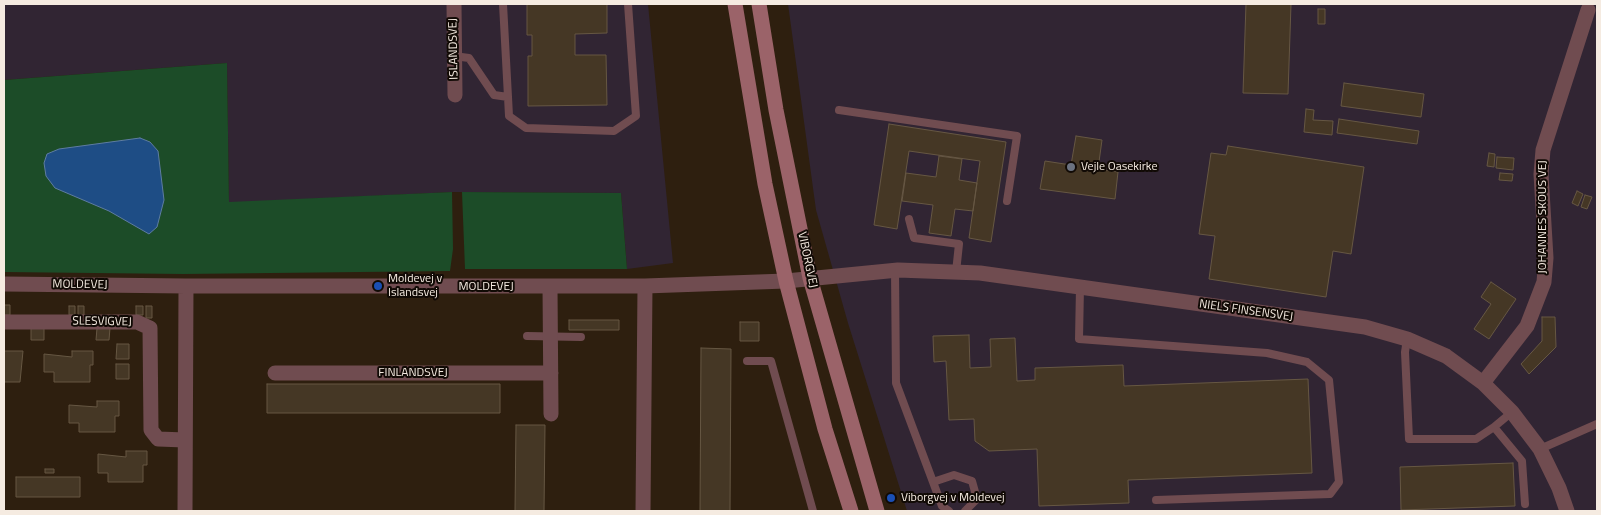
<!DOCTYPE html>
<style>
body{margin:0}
#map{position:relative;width:1601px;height:515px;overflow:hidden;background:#2e1f0f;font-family:"Titillium Web",sans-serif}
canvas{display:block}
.frame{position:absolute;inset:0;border:5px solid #f5ebe1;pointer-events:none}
</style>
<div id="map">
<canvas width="1601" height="515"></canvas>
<div class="frame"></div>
</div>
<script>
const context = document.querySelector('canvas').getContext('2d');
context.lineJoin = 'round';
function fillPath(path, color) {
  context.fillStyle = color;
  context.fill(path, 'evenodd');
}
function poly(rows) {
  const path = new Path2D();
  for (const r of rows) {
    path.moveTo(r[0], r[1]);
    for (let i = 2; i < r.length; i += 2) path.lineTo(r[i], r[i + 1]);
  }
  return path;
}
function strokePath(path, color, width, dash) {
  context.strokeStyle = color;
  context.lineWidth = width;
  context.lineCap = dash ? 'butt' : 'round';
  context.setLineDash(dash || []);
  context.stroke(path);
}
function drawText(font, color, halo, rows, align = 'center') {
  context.font = font + ' "Titillium Web",sans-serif';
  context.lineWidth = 4;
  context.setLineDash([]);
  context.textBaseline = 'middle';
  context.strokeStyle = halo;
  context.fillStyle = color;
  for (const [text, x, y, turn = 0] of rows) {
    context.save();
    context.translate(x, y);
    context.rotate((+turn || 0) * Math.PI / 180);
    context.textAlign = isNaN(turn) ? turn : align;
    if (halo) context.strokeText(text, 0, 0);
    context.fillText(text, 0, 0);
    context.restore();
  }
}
fillPath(poly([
 [4,4,648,4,673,263,627,269,621,193,452,192,229,203,227,63,4,80],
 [788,4,1597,4,1597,511,907,511,848,323,816,210]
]), '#312533');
fillPath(poly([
 [227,63,229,202,452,192,453,249,450,271,183,274,4,272,4,80],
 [462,192,621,193,627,269,465,269]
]), '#1c4c28');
const water = poly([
 [140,138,150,142,158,151,164,200,157,227,149,234,109,211,55,188,46,176,44,163,47,154,59,149,140,138]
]);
fillPath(water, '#1e4d85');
strokePath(water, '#5e7ca1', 1);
const building = poly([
 [527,4,607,4,607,33,575,34,575,55,606,55,607,105,528,106,528,56,532,56,532,35,527,35,527,4],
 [1246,4,1291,4,1288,94,1243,93,1246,4],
 [1318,9,1325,9,1325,24,1318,24,1318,9],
 [1344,83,1424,94,1421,117,1341,106,1344,83],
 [1306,109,1314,110,1313,120,1333,121,1332,135,1304,132,1306,109],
 [1339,119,1419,131,1417,144,1337,133,1339,119],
 [889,124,1006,142,991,242,969,238,980,161,909,151,897,229,874,225,889,124],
 [1076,136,1102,140,1098,169,1118,172,1115,199,1040,189,1045,161,1071,165,1076,136],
 [1228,146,1364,167,1351,254,1333,251,1326,297,1209,279,1215,236,1199,234,1211,153,1226,155,1228,146],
 [1489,153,1495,154,1494,167,1487,166,1489,153],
 [939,156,962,159,959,180,977,183,973,211,955,209,951,236,929,233,933,205,902,201,906,173,936,177,939,156],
 [1497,157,1514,158,1513,170,1496,168,1497,157],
 [1500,173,1513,174,1512,181,1499,180,1500,173],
 [1577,191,1583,194,1578,206,1572,203,1577,191],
 [1585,195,1592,197,1587,209,1581,207,1585,195],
 [1491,282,1516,299,1489,339,1474,329,1491,304,1481,297,1491,282],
 [4,305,10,305,10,315,4,315,4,305],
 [69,306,75,306,75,315,69,315,69,306],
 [78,306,84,306,84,315,78,315,78,306],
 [136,306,143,306,143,315,136,315,136,306],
 [146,306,152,306,152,318,146,318,146,306],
 [1542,317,1555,317,1556,347,1529,374,1521,364,1542,341,1542,317],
 [569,320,619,320,619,330,569,330,569,320],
 [740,322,759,322,759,341,740,341,740,322],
 [31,327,44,327,44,340,31,340,31,327],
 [97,328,110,328,109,340,96,340,97,328],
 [969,335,970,368,991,367,990,339,1015,338,1017,381,1035,380,1035,368,1123,365,1124,386,1308,379,1312,473,1128,480,1129,503,1039,506,1037,449,989,451,975,441,974,419,949,420,946,361,934,362,933,336,969,335],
 [117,344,129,344,129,359,116,359,117,344],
 [701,348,731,349,730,511,700,511,701,348],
 [4,351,23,351,20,382,4,382,4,351],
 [72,351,93,351,93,365,90,365,90,382,54,382,54,372,44,372,44,354,72,357,72,351],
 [116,364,129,364,129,379,116,379,116,364],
 [267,384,500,384,500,413,267,413,267,384],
 [97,401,119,401,119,416,115,416,115,432,79,432,79,423,69,423,69,405,97,407,97,401],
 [516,425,545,425,544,511,515,511,516,425],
 [126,451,147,451,147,465,143,465,143,482,108,482,108,473,98,473,98,454,126,457,126,451],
 [1513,463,1515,506,1401,510,1400,467,1513,463],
 [45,469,54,469,54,473,45,473,45,469],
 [16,477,80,477,80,497,16,497,16,477]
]);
fillPath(building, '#453725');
strokePath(building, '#665743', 1);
strokePath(poly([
 [503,4,508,97],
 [454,56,469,58,494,95,508,97,509,116,526,128,614,131,636,116,628,4],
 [839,110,1017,136,1007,201],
 [909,219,914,238,959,244,956,272],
 [895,270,896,383,942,506,949,511],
 [1080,287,1079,339,1267,353,1307,362,1329,380,1339,482,1330,494,1156,500],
 [527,336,581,337],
 [1407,339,1405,352,1409,439,1476,439,1494,427],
 [747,361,771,361,813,511],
 [1512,412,1494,427,1522,461,1525,504],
 [1540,449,1597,424],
 [933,482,954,475,972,481,977,499,965,511]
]), '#704c50', 8);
strokePath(poly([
 [454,4,455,95],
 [4,284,186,286,645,286,786,281,898,270,980,273,1365,327,1407,339,1446,356,1483,383,1512,412,1540,449,1559,488,1567,511],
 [550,287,551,414],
 [4,322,137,322,150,328,151,430,158,439,185,440],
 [275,373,551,373],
 [1483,383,1527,326,1544,282,1546,258,1541,174,1543,150,1588,10],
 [185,511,186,286],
 [643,511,645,286]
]), '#704c50', 15);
strokePath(poly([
 [735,4,765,184,786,281,825,429,851,511],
 [759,4,776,110,810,278,877,511]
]), '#9b6369', 15);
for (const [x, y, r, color] of [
 [1071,167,5,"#6b7280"],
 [378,286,5,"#1a4fb4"],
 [891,498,5,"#1a4fb4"]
]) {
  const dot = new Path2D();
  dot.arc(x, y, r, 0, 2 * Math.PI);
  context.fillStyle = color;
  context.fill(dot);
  strokePath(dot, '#110a05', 2);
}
drawText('12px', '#f5ebe1', '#110a05', [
 ["ISLANDSVEJ",454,49,-91],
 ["JOHANNES SKOUS VEJ",1543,217,-90],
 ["VIBORGVEJ",807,260,78],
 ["MOLDEVEJ",80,285,1],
 ["MOLDEVEJ",486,287],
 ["NIELS FINSENSVEJ",1246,311,8],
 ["SLESVIGVEJ",102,322,1],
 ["FINLANDSVEJ",413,373]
]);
drawText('12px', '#f5ebe1', '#110a05', [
 ["Vejle Oasekirke",1081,167],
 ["Moldevej v",388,279],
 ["Islandsvej",388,293],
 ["Viborgvej v Moldevej",901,498]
], 'left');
</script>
